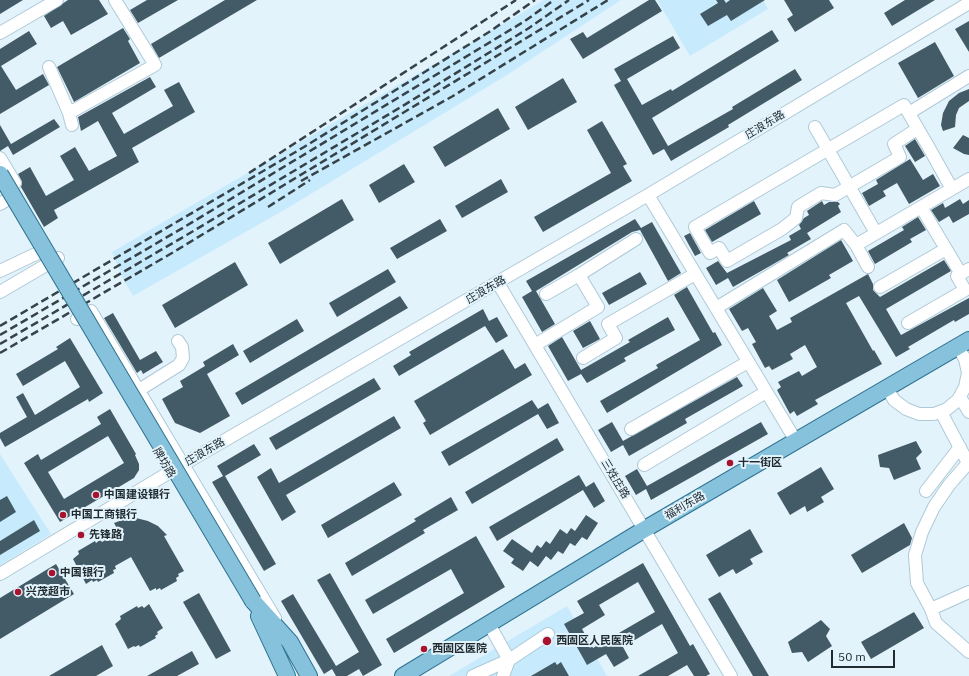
<!DOCTYPE html>
<meta charset="utf-8">
<style>
body{margin:0}
#map{position:relative;width:969px;height:676px;overflow:hidden;background:#e3f3fc;font-family:"IBM Plex Sans",sans-serif}
canvas{display:block}
.scale{position:absolute;left:831px;top:650px;width:64px;height:18px;box-sizing:border-box;border:2px solid #202b30;border-top:0;padding-left:5px;font-size:12px;line-height:14px;white-space:nowrap;color:#202b30;-webkit-text-stroke:3px #e3f3fc;paint-order:stroke}
</style>
<div id="map">
<canvas width="969" height="676"></canvas>
<div class="scale">50 m</div>
</div>
<script>
const context = document.querySelector('canvas').getContext('2d');
context.lineJoin = 'round';
function fillPath(path, color) {
  context.fillStyle = color;
  context.fill(path, 'evenodd');
}
function poly(rows) {
  const path = new Path2D();
  for (const r of rows) {
    path.moveTo(r[0], r[1]);
    for (let i = 2; i < r.length; i += 2) path.lineTo(r[i], r[i + 1]);
  }
  return path;
}
function strokePath(path, color, width, dash) {
  context.strokeStyle = color;
  context.lineWidth = width;
  context.lineCap = dash ? 'butt' : 'round';
  context.setLineDash(dash || []);
  context.stroke(path);
}
function drawText(font, color, halo, rows, align = 'center') {
  context.font = font + ' "IBM Plex Sans","Noto Sans SC",sans-serif';
  context.lineWidth = 4;
  context.setLineDash([]);
  context.textBaseline = 'middle';
  context.strokeStyle = halo;
  context.fillStyle = color;
  for (const [text, x, y, turn = 0] of rows) {
    context.save();
    context.translate(x, y);
    context.rotate((+turn || 0) * Math.PI / 180);
    context.textAlign = isNaN(turn) ? turn : align;
    if (halo) context.strokeText(text, 0, 0);
    context.fillText(text, 0, 0);
    context.restore();
  }
}
fillPath(poly([
 [544,0,621,0,507,75,286,209,133,296,123,279,112,252],
 [657,0,763,0,768,9,690,56],
 [0,454,51,534,0,565],
 [567,606,607,676,449,676]
]), '#c7ebfd');
fillPath(poly([
 [0,0,23,0,0,14],
 [68,0,99,0,108,14,71,35,63,21,51,28,44,16],
 [147,0,178,0,138,23,130,10],
 [225,0,257,0,159,58,151,44],
 [649,0,655,0,662,11,583,59,570,39,583,32,587,38],
 [716,0,724,0,726,3,730,0,765,0,731,21,727,15,708,26,700,14,718,3],
 [784,0,829,0,834,8,795,32,787,19,793,15],
 [905,0,935,0,892,26,884,13],
 [969,21,969,52,955,29],
 [123,28,130,39,128,41,140,63,74,102,57,67],
 [772,30,779,41,652,118,668,146,733,109,732,107,795,69,802,80,728,125,729,127,671,161,664,149,653,155,614,85,621,81,614,69,673,36,680,48,627,79,642,105,671,89,672,91],
 [29,31,37,44,1,66,16,90,43,74,49,85,0,114,0,49],
 [935,42,954,76,918,98,898,63],
 [150,77,156,87,112,113,124,134,173,106,164,90,179,82,195,112,132,148,139,162,54,210,58,218,44,227,21,187,22,182,18,174,30,167,46,196,74,180,60,156,75,147,89,171,117,156,98,121,81,131,78,117],
 [563,78,577,102,528,130,515,107],
 [969,89,969,101,959,108,956,115,955,127,943,131,941,125,943,113,949,101,959,93],
 [498,108,510,129,445,167,433,147],
 [54,119,60,127,13,155,8,146,0,151,0,125,11,144],
 [602,121,627,164,623,166,632,181,543,232,534,217,611,173,587,130],
 [963,135,969,138,969,155,964,154,953,148],
 [915,139,925,156,915,162,905,146],
 [910,159,923,180,933,174,940,186,909,204,897,183,883,191,886,196,869,206,862,193,878,184,876,180],
 [404,164,415,182,379,203,369,185],
 [501,179,508,192,462,218,455,206],
 [342,199,354,220,280,264,268,243],
 [960,199,963,204,969,200,969,214,953,223,949,216,939,222,931,210,943,203,945,208],
 [754,201,761,214,712,242,705,230],
 [822,201,824,205,829,202,838,202,840,204,838,206,841,212,807,233,811,239,787,253,789,255,770,266,733,287,728,278,716,285,706,268,718,261,727,273,791,240,789,236,801,229,799,225,804,218,809,215,807,211],
 [918,217,926,230,910,239,912,242,875,264,868,251,904,230,902,227],
 [440,219,447,231,397,259,390,248],
 [635,219,641,228,652,222,681,273,668,281,640,230,632,232,536,291,555,324,542,332,522,297,532,291,526,281],
 [690,233,701,253,695,256,684,236],
 [841,240,853,261,829,275,831,278,789,302,777,280],
 [944,260,951,271,886,309,901,335,969,298,969,314,955,322,954,320,908,347,910,349,896,357,859,296,846,303,873,351,874,350,882,364,815,400,818,404,797,416,794,411,790,414,777,390,781,387,778,382,799,371,802,376,817,367,805,345,790,354,793,359,772,370,769,366,765,368,752,344,756,342,748,328,742,331,729,309,763,288,777,311,769,316,777,330,792,322,790,318,868,274,873,284,873,290,880,297],
 [235,262,248,285,175,328,162,305],
 [388,269,396,282,337,317,329,303],
 [640,272,647,284,609,305,602,293],
 [687,287,713,333,715,332,722,345,607,413,600,401,658,368,656,365,700,340,674,295],
 [400,296,408,308,242,405,235,393],
 [483,309,489,321,497,317,508,336,496,343,485,326,399,376,393,366,411,355,409,352],
 [113,313,140,360,156,351,163,362,143,374,141,370,137,373,104,318],
 [668,317,675,330,624,358,626,361,587,383,581,374,568,381,548,346,562,337,581,370,630,342,628,340],
 [297,319,304,331,250,363,243,351],
 [590,321,600,339,583,348,573,331],
 [70,338,103,393,89,402,88,399,5,447,0,438,0,433,27,417,16,397,23,393,35,415,80,387,65,361,23,386,16,374,58,349,56,347],
 [233,344,239,355,207,374,230,416,200,433,175,423,162,399,183,387,180,381,205,366,203,362],
 [503,349,515,369,525,363,532,375,430,435,423,423,426,421,414,401],
 [737,377,743,386,685,419,687,423,629,456,623,445,611,452,598,430,612,422,623,441],
 [374,378,381,389,276,450,269,438],
 [532,400,538,409,548,403,559,423,547,429,538,414,449,466,441,452],
 [110,409,136,454,135,455,139,464,139,470,134,478,60,522,24,463,38,454,41,460,101,424,97,417],
 [108,436,124,463,64,499,48,472],
 [394,416,401,428,286,495,296,512,282,521,257,477,271,468,279,483],
 [761,422,768,434,651,500,646,489,636,495,625,476,637,469,647,486],
 [557,438,564,450,472,504,465,492],
 [916,441,922,452,916,458,921,469,894,480,889,468,880,467,878,455],
 [254,444,261,455,225,476,276,564,264,571,212,482,223,476,217,466],
 [821,467,834,489,821,497,824,502,807,512,805,506,790,515,777,493],
 [579,475,586,487,594,482,605,501,594,508,583,490,497,541,489,527],
 [394,482,402,495,328,538,321,525],
 [7,496,16,512,0,522,0,500],
 [451,497,458,510,423,530,425,533,352,576,345,563,416,521,414,519],
 [586,515,598,523,587,540,582,537,575,546,570,543,563,554,558,551,551,560,546,556,538,567,530,561,523,571,511,563,514,559,503,551,512,539,532,553,537,545,541,548,546,541,550,544,560,529,567,534,571,528,575,531],
 [136,518,148,521,158,526,167,535,164,536,184,571,178,574,179,576,176,578,177,581,161,590,160,588,156,590,156,588,150,591,131,557,115,566,116,569,113,570,114,573,98,582,97,580,93,582,92,580,86,584,73,559,79,554,78,551,95,541,96,543,100,540,102,542,107,539,108,541,120,534,114,523,125,519],
 [34,520,40,531,0,555,0,541],
 [904,523,912,538,910,545,862,573,851,555],
 [750,529,763,552,750,559,753,564,736,574,733,569,719,577,706,555],
 [476,536,505,587,394,653,386,639,464,593,451,569,373,614,365,600],
 [643,563,690,646,693,644,710,674,706,676,694,676,687,665,668,676,638,676,678,653,662,624,623,647,629,658,614,667,606,654,587,665,564,624,584,613,577,601],
 [638,582,655,612,593,648,582,629,605,615,599,605],
 [56,564,74,594,0,639,0,598],
 [330,573,382,665,363,676,359,669,347,676,336,676,332,669,324,674,281,601,293,594,336,666,359,652,317,580],
 [720,592,769,676,753,676,708,599],
 [199,593,231,651,216,659,183,602],
 [149,604,163,628,157,632,158,634,155,636,156,638,140,647,139,645,135,647,134,646,128,649,115,624,121,619,120,616,137,606,138,608,142,606,144,608],
 [914,612,924,628,871,659,861,642],
 [821,620,830,629,826,636,832,646,808,662,802,652,792,653,788,642],
 [102,645,113,666,96,676,49,676],
 [192,651,199,664,177,676,147,676],
 [555,662,557,665,561,662,569,676,531,676]
]), '#435b67');
const minor = poly([
 [0,33,57,0],
 [49,67,69,113,72,125],
 [69,113,155,65,115,0],
 [909,113,969,76],
 [815,127,876,233],
 [917,129,894,144,900,157,835,195,821,193,798,207,796,218,782,229,727,261,719,248,710,253,695,227,904,105,928,146,952,189],
 [0,158,15,183],
 [648,195,796,441],
 [0,204,8,199],
 [921,207,961,274],
 [868,267,856,245,969,179],
 [0,271,40,252],
 [579,275,636,239],
 [498,283,731,676],
 [880,287,946,249],
 [0,292,58,258],
 [716,308,844,230,856,245],
 [77,319,91,311,275,618],
 [908,323,965,290,957,276,969,269],
 [535,345,598,307,579,275,546,294],
 [583,358,616,338,608,324,695,274],
 [887,388,894,400,906,409,919,414,934,414,947,409,958,400,965,387,968,373,965,359,958,347],
 [139,390,179,365,183,358,182,347,178,341],
 [960,397,969,412],
 [941,412,968,463],
 [631,429,748,362],
 [969,462,949,485,934,507,922,532,915,555,917,583,931,609,936,623,969,652],
 [644,465,766,392],
 [926,491,960,447],
 [0,574,170,472,648,195,969,3],
 [931,609,969,592],
 [489,624,509,660,503,676],
 [473,676,509,660,548,634]
]);
const major = poly([
 [253,601,290,642,309,676],
 [259,616,287,676],
 [403,676,645,529,969,340]
]);
strokePath(minor, '#aec9d7', 14);
strokePath(major, '#2e7290', 18);
strokePath(minor, '#fff', 12);
strokePath(major, '#86c2db', 16);
strokePath(poly([
 [249,173,516,0],
 [301,181,453,96,608,0],
 [268,207,310,180],
 [0,326,304,147,489,32,535,0],
 [0,335,186,226,525,21,554,0],
 [0,344,190,233,401,107,529,28,569,0],
 [0,353,172,253,589,0]
]), '#364247', 2.5, [8, 4]);
const majorBridge = poly([
 [0,174,253,601]
]);
strokePath(majorBridge, '#2e7290', 18, []);
strokePath(majorBridge, '#86c2db', 16);
for (const [x, y, r, color] of [
 [730,463,4,"#a9122c"],
 [96,495,4,"#a9122c"],
 [63,515,4,"#a9122c"],
 [81,535,4,"#a9122c"],
 [52,573,4,"#a9122c"],
 [18,592,4,"#a9122c"],
 [547,641,5,"#a9122c"],
 [424,649,4,"#a9122c"]
]) {
  const dot = new Path2D();
  dot.arc(x, y, r, 0, 2 * Math.PI);
  context.fillStyle = color;
  context.fill(dot);
  strokePath(dot, '#e3f3fc', 1.5);
}
drawText('11px', '#202b30', '#e3f3fc', [
 ["庄浪东路",765,125,-31],
 ["庄浪东路",486,290,-30],
 ["庄浪东路",205,452,-30],
 ["牌坊路",164,463,59],
 ["三姓庄路",615,479,59],
 ["福利东路",685,506,-30]
]);
drawText('bold 11px', '#202b30', '#e3f3fc', [
 ["十一街区",738,463],
 ["中国建设银行",104,495],
 ["中国工商银行",71,515],
 ["先锋路",89,535],
 ["中国银行",60,573],
 ["兴茂超市",26,592],
 ["西固区人民医院",556,641],
 ["西固区医院",432,649]
], 'left');
</script>
